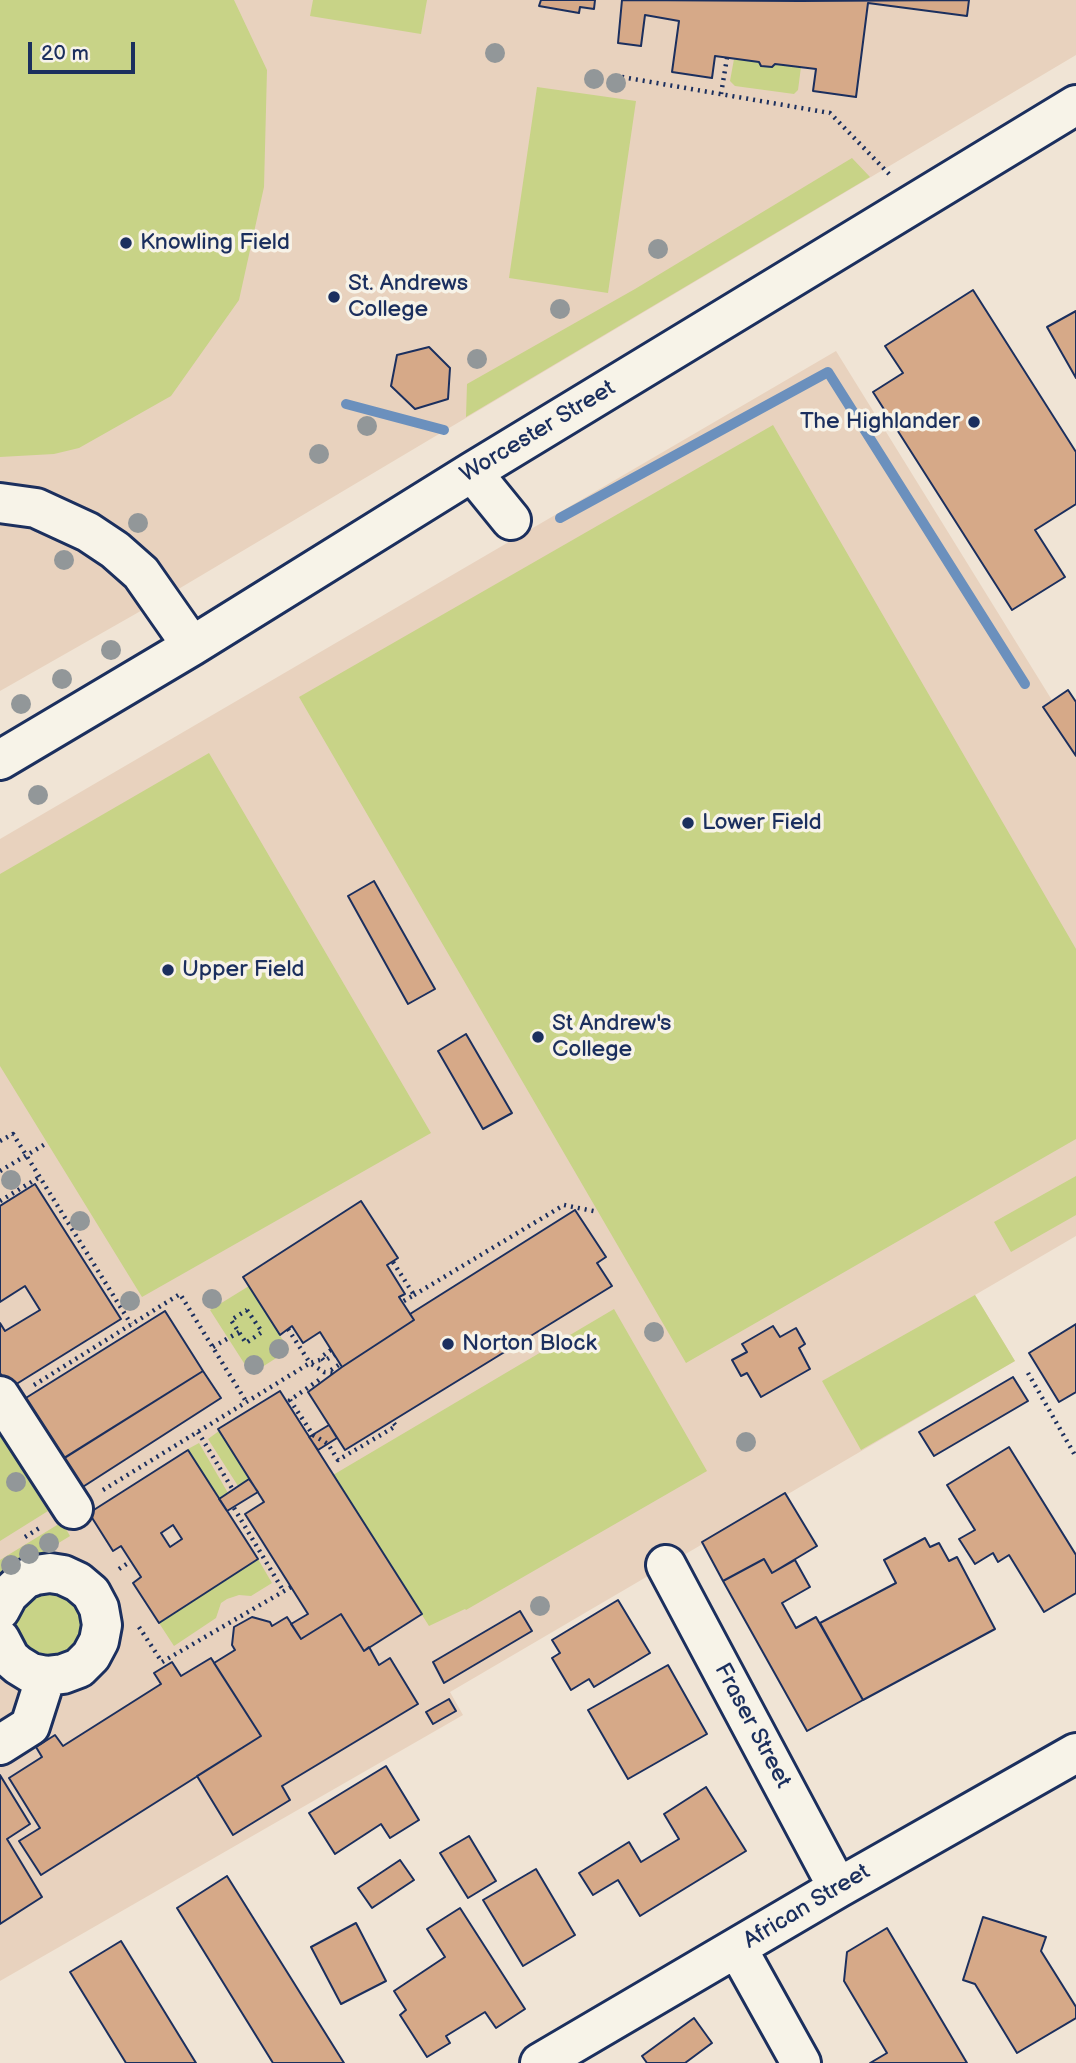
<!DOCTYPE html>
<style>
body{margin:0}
#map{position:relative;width:1076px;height:2063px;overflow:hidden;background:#f0e4d5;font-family:"Balsamiq Sans",sans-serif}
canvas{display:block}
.scale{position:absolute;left:28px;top:42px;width:107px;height:32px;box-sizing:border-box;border:4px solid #1b2f5e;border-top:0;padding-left:9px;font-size:21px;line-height:24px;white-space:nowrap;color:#1b2f5e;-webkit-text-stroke:5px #f7f3e8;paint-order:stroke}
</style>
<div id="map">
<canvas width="1076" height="2063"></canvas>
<div class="scale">20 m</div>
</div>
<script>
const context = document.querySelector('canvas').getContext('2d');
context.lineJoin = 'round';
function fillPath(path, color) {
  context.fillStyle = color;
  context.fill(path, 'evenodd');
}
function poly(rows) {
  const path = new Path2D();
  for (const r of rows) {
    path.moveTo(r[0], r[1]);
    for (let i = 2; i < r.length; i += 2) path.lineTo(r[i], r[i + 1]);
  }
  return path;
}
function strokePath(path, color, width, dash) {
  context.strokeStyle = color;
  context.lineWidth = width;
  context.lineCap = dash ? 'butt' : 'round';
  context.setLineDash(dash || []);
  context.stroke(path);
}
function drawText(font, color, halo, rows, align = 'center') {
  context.font = font + ' "Balsamiq Sans",sans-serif';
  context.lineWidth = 7;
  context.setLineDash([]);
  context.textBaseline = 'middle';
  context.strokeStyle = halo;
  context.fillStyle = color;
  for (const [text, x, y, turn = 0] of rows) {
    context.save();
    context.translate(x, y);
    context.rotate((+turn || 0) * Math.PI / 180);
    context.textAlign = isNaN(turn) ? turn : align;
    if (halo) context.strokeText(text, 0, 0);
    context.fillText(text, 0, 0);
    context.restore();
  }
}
fillPath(poly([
 [0,0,1076,0,1076,55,160,600,0,691],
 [836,351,1076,739,1076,1236,975,1295,1015,1361,450,1692,463,1715,0,1981,0,839]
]), '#e8d2be');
fillPath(poly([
 [0,0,234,0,267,70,264,187,239,300,171,396,79,448,54,454,0,457],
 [313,0,427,0,421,34,310,16],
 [734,59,759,62,761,66,775,64,801,67,798,90,794,94,735,86,730,81],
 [537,87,636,101,608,293,509,278],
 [852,158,870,177,466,417,467,384,635,289],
 [773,425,1076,949,1076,1139,686,1363,299,697],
 [209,753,431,1133,142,1297,0,1066,0,874],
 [1076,1176,1076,1215,1011,1252,994,1222],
 [249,1286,289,1350,251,1374,210,1310],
 [975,1295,1015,1361,861,1450,822,1381],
 [614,1309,707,1471,466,1610,465,1609,429,1626,333,1475],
 [219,1431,249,1479,238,1486,208,1439],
 [0,1435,48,1511,0,1541],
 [199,1443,228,1493,219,1499,188,1449],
 [62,1522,70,1536,0,1579,0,1560],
 [258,1559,272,1583,251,1596,239,1595,227,1599,221,1603,216,1618,174,1646,159,1623],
 [52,1588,81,1605,85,1628,74,1648,64,1654,53,1656,41,1655,31,1651,23,1643,18,1633,16,1623,18,1611,23,1602]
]), '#c8d387');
strokePath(poly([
 [346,404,444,430],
 [560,518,828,372,1025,684]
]), '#6b90bd', 10);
const building = poly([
 [541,0,595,0,594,9,580,7,579,13,539,6,541,0],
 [622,0,800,1,969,0,967,16,868,3,856,97,813,91,816,69,775,64,772,67,761,66,759,62,715,56,712,78,672,72,679,21,645,15,641,46,618,43,622,0],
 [973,290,1076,452,1076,504,1035,530,1065,577,1012,610,873,392,903,373,885,346,973,290],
 [1076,311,1076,378,1047,327,1076,311],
 [429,347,450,368,448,399,415,409,391,386,397,355,429,347],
 [1068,690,1076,702,1076,756,1043,707,1068,690],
 [374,881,435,989,408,1004,348,896,374,881],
 [466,1034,512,1113,483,1129,438,1051,466,1034],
 [35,1184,121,1319,10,1388,0,1373,0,1323,5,1331,40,1310,25,1286,0,1302,0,1206,35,1184],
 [361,1201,398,1258,387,1265,405,1294,399,1297,414,1320,342,1367,320,1332,303,1343,292,1326,280,1335,243,1277,361,1201],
 [575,1210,606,1257,597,1263,612,1286,345,1450,308,1392,342,1367,414,1320,410,1314,575,1210],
 [165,1311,203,1371,59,1461,21,1401,165,1311],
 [1076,1324,1076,1392,1059,1402,1029,1353,1076,1324],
 [773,1326,780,1337,796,1328,805,1344,799,1348,810,1369,761,1397,747,1373,741,1376,732,1360,747,1352,742,1344,773,1326],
 [203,1371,221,1398,78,1490,60,1461,203,1371],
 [1013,1377,1028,1401,934,1456,919,1432,1013,1377],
 [280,1391,422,1614,364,1651,341,1614,301,1639,291,1624,308,1614,245,1514,264,1502,218,1429,280,1391],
 [329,1425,337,1438,318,1450,309,1437,329,1425],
 [1009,1447,1076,1555,1076,1593,1044,1612,1009,1555,998,1562,993,1553,975,1564,959,1539,975,1530,947,1485,1009,1447],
 [188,1450,258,1559,159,1623,133,1583,141,1577,121,1546,113,1551,89,1513,188,1450],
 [173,1525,182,1539,170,1547,161,1533,173,1525],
 [249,1479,258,1492,227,1511,219,1499,249,1479],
 [785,1493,817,1546,772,1573,764,1559,723,1581,702,1542,785,1493],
 [925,1538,930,1547,939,1543,949,1561,957,1557,995,1629,863,1700,820,1623,896,1583,884,1560,925,1538],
 [764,1559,772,1573,795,1560,810,1587,782,1603,796,1628,816,1617,863,1700,807,1731,723,1581,764,1559],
 [618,1600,650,1653,594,1687,589,1679,571,1690,552,1658,560,1653,552,1640,618,1600],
 [520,1611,532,1631,444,1683,433,1662,520,1611],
 [341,1614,364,1651,369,1647,379,1665,390,1658,418,1704,282,1786,290,1800,233,1835,197,1776,261,1736,214,1663,235,1650,232,1645,234,1627,252,1617,270,1622,272,1626,287,1617,301,1639,341,1614],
 [211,1658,261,1736,41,1875,19,1841,40,1828,9,1778,42,1757,36,1747,55,1735,63,1746,161,1684,154,1673,172,1662,181,1676,211,1658],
 [668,1665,707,1734,628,1779,588,1710,668,1665],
 [449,1699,456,1711,433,1724,426,1712,449,1699],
 [386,1766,419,1820,390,1838,381,1824,335,1854,309,1813,386,1766],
 [0,1775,30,1824,7,1839,42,1897,0,1924,0,1775],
 [706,1787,746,1851,640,1916,618,1880,593,1895,579,1873,629,1842,641,1862,679,1839,664,1814,706,1787],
 [469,1836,496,1881,468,1898,440,1853,469,1836],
 [400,1860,414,1880,372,1908,358,1888,400,1860],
 [536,1869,575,1935,523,1966,483,1900,536,1869],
 [227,1876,344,2063,273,2063,177,1908,227,1876],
 [460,1908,525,2009,496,2028,485,2012,446,2036,450,2043,427,2057,400,2015,406,2010,394,1991,445,1957,427,1929,460,1908],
 [983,1917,1046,1937,1041,1951,1076,2007,1076,2018,1017,2053,975,1984,963,1980,983,1917],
 [356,1923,386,1981,341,2004,311,1947,356,1923],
 [887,1928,967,2063,870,2063,887,2053,844,1981,847,1952,887,1928],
 [121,1941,196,2063,126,2063,70,1972,121,1941],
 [694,2018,712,2043,685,2063,647,2063,642,2056,694,2018]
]);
fillPath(building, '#d6a988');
strokePath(building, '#1b2f5e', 2);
const minor = poly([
 [472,472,511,520],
 [0,503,36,508,88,532,115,550,141,573,192,646],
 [0,760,192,646,472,472,1076,105],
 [0,1396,73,1509],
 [666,1565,838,1888],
 [0,1610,8,1595,25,1579,36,1575,50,1573,63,1575,78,1582,91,1593,99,1608,102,1625,99,1641,91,1656,79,1668,63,1674,46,1676,31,1673,18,1665,10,1658,0,1639],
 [0,1745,30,1726,46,1676],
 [737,1948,801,2063],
 [540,2063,838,1888,1076,1753]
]);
strokePath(minor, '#1b2f5e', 44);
strokePath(poly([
 [622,77,830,113,890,175],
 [721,94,727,58],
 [0,1141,13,1134,131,1324],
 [0,1171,47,1143],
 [0,1201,38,1178],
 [393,1262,414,1295,402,1302],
 [414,1295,564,1205,598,1212],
 [247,1310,262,1332,246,1343,231,1320,247,1310],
 [288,1329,310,1363,323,1359],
 [213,1347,239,1332],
 [331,1350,321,1357,324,1361,334,1355],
 [331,1370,340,1364],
 [1028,1373,1076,1457],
 [319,1380,290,1400,313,1435,328,1444,338,1460,396,1426,392,1421],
 [34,1385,180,1294,247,1403],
 [198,1432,233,1490],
 [103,1490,310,1363,324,1372,334,1373],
 [234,1508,284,1592],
 [25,1537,41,1527],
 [119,1569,131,1561],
 [139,1627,162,1662,291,1587]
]), '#1b2f5e', 4.5, [2, 5]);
strokePath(minor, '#f7f3e8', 38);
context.fillStyle = '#929799';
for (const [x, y] of [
 [495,53],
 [594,79],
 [616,83],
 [658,249],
 [560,309],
 [477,359],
 [367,426],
 [319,454],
 [138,523],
 [64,560],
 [111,650],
 [62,679],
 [21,704],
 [38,795],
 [11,1180],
 [80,1221],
 [212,1299],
 [130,1301],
 [654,1332],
 [279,1349],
 [254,1365],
 [746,1442],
 [16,1482],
 [49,1543],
 [29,1554],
 [11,1565],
 [540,1606]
]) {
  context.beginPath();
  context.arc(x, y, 10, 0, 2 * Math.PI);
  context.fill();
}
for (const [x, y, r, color] of [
 [126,243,7,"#1b2f5e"],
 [334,297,7,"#1b2f5e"],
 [974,422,7,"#1b2f5e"],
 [688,823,7,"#1b2f5e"],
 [168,970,7,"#1b2f5e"],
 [538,1037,7,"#1b2f5e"],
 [448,1344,7,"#1b2f5e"]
]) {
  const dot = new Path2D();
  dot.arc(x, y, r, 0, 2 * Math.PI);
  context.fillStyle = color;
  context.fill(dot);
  strokePath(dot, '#f7f3e8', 2.5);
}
drawText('23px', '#1b2f5e', '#f7f3e8', [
 ["Knowling Field",140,243],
 ["St. Andrews",348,284],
 ["College",348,310],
 ["The Highlander",960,422,"right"],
 ["Lower Field",702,823],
 ["Upper Field",182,970],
 ["St Andrew's",552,1024],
 ["College",552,1050],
 ["Norton Block",462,1344]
], 'left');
drawText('23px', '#1b2f5e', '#f7f3e8', [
 ["Worcester Street",538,432,-31],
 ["Fraser Street",752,1726,62],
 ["African Street",807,1907,-31]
]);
</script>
